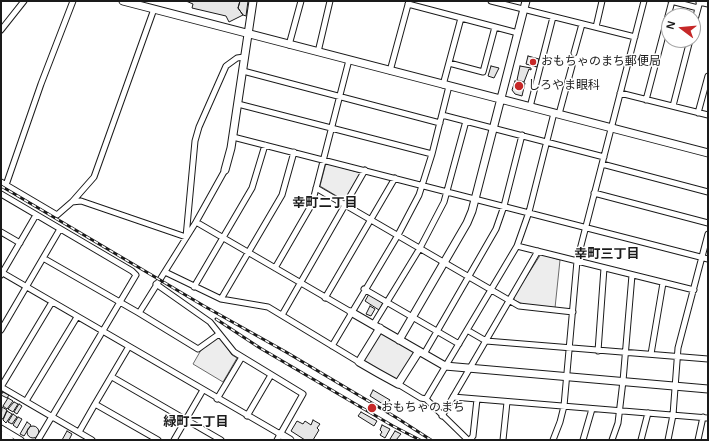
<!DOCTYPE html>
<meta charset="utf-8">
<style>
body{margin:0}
#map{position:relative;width:709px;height:441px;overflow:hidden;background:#fff;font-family:Arial,sans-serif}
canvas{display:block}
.frame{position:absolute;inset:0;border:2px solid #1a1a1a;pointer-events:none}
.north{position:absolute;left:661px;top:8px;width:40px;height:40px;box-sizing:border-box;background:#fff;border:1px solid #a3a3a3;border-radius:50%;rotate:286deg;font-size:11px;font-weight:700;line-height:16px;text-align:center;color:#1a1a1a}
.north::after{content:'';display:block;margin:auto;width:14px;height:18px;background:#c62828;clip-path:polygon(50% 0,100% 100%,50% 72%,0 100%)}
</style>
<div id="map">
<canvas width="709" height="441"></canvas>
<div class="frame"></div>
<div class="north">N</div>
</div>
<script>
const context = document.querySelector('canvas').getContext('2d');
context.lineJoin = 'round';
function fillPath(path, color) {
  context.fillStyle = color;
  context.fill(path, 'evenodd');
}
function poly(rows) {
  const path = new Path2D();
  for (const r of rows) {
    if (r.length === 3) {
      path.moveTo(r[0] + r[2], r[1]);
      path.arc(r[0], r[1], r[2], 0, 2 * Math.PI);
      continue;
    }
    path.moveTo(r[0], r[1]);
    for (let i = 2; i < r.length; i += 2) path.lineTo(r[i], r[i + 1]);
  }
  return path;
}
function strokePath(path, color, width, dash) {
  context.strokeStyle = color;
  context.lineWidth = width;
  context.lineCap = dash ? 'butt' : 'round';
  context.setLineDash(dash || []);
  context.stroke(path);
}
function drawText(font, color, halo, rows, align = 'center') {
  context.font = font + ' Arial,"Noto Sans JP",sans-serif';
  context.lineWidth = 3;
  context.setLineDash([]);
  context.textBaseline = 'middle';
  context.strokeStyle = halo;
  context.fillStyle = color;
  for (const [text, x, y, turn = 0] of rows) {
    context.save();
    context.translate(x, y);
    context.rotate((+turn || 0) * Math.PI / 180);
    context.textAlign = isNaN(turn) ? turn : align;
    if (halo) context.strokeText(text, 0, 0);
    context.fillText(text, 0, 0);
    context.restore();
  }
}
const built = poly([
 [326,163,361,173,345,201,320,186,326,163],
 [541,254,560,260,555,308,523,304,514,300,514,296,541,254],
 [380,328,419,351,398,384,359,362,380,328],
 [219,336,232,355,237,358,223,382,193,364,201,350,219,336]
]);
fillPath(built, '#ededed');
strokePath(built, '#6a6a6a', 1);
const building = poly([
 [186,1,240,1,238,8,243,15,229,22,226,16,192,8,193,4,186,1],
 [240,1,248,1,246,16,243,15,238,8,240,1],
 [528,56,539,59,537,67,526,64,528,56],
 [491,66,499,68,494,78,488,76,491,66],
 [520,66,531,68,531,70,529,69,524,82,517,80,520,66],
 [515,81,525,83,522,96,515,94,512,90,515,81],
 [369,294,383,303,379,310,365,301,369,294],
 [370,306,375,309,371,316,366,314,370,306],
 [373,390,390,400,386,406,370,396,373,390],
 [3,392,9,395,7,398,1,395,3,392],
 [8,398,13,401,7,409,3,406,8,398],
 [14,402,18,404,13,412,8,409,14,402],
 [19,404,22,406,17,414,14,412,19,404],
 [2,407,7,410,3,419,1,418,2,407],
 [7,411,12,414,6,423,3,420,7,411],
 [361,412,377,421,374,426,358,416,361,412],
 [13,414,17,417,12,424,8,422,13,414],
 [18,417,22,419,17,428,13,425,18,417],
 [313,420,320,424,317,428,319,430,313,440,305,440,291,431,297,421,303,424,305,421,311,425,313,420],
 [27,422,31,425,24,436,20,434,27,422],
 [382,425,390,429,385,438,380,435,382,432,380,430,382,425],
 [33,432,6],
 [67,431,72,434,69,440,62,440,67,431],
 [395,431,401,434,396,440,392,440,390,439,395,431]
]);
fillPath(building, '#e6e6e6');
strokePath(building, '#1a1a1a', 1);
const street = poly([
 [491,1,635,37],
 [671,1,698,8],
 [699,2,708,4],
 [408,4,518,33],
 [596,27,602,1],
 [693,27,700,1],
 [1,30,24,1],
 [289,45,301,1],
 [318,52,330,1],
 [574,53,582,24],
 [449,63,483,72,495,27],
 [243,71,440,123],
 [390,71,409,1],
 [443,85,461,18],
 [620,93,708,115],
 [646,100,672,1],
 [238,104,432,154],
 [673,106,690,40],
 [530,107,553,17],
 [698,113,708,76],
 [559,114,572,66],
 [442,115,604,157],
 [233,137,708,259],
 [602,164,708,192],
 [1,182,57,215,72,202,81,201,186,237,195,141,199,127,226,66,237,58,244,57],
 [6,185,41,84,73,1],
 [316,188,519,306,573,312],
 [594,193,708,223],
 [1,194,132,271,136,275,38,440],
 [72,202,94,177,154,9],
 [196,222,351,312],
 [1,232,20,243],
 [517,246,694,290],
 [43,258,139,313,196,222,225,170],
 [275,268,312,204,349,60],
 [1,272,280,434],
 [165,272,221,299,268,307,359,362],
 [1,275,36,215],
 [156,284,210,322,234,352,303,394,277,440],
 [194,287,252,188,265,145],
 [364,289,459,344],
 [325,298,395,178],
 [221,299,282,195,294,152],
 [139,313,198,349,219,334],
 [282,315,365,170],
 [373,325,420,248,444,202,466,121],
 [1,330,60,229],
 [467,330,486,341,708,359],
 [332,346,398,235,419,195,432,154,449,86],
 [598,351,604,268],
 [424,354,496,229,504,206,522,135],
 [651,354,663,283],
 [112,377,221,440],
 [398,384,421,398,426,399,517,246,529,212,554,113],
 [1,387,92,440],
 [1,387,52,302],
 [453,397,708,418],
 [217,399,242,357],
 [426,399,468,440],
 [26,401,77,317],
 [95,404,128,348],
 [247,416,271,375],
 [442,416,538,251],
 [1,428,21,440],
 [79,432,95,404,158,440],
 [174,440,203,390],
 [470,440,473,436,477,399],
 [503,440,507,402],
 [553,440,560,422,564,406,577,261,644,1],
 [583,440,592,409],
 [612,440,618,423,623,381,632,275],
 [641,440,648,413],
 [668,440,673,415,678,348,708,234],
 [698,440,703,417]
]);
const secondary = poly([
 [123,1,708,153],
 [225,170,231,148,253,1],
 [351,312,445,366,708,389],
 [380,328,359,362,378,373,398,384,419,351],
 [399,340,467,223,472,211,526,1],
 [280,434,290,440]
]);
const primary = poly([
 [1,435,9,440]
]);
strokePath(street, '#1a1a1a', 7);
strokePath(secondary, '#1a1a1a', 9);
strokePath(primary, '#1a1a1a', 10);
strokePath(street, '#fff', 5);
strokePath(secondary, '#fff', 7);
strokePath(primary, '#fff', 8);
const rail = poly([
 [1,186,204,306,286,352,397,418,431,440],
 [216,319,260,348,393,426,420,440]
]);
strokePath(rail, '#1a1a1a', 3);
strokePath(rail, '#fff', 1.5, [4.5]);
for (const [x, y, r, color] of [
 [533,62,4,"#c62828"],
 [519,86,5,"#c62828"],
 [372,408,5,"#c62828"]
]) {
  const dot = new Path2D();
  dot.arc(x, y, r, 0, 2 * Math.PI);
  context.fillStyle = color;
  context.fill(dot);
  strokePath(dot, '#fff', 1.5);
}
drawText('12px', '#1a1a1a', '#fff', [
 ["おもちゃのまち郵便局",541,62],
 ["しろやま眼科",528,86],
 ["おもちゃのまち",381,408]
], 'left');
drawText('bold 13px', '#1a1a1a', '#fff', [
 ["幸町二丁目",325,203],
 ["幸町三丁目",607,254],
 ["緑町二丁目",196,422]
]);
</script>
